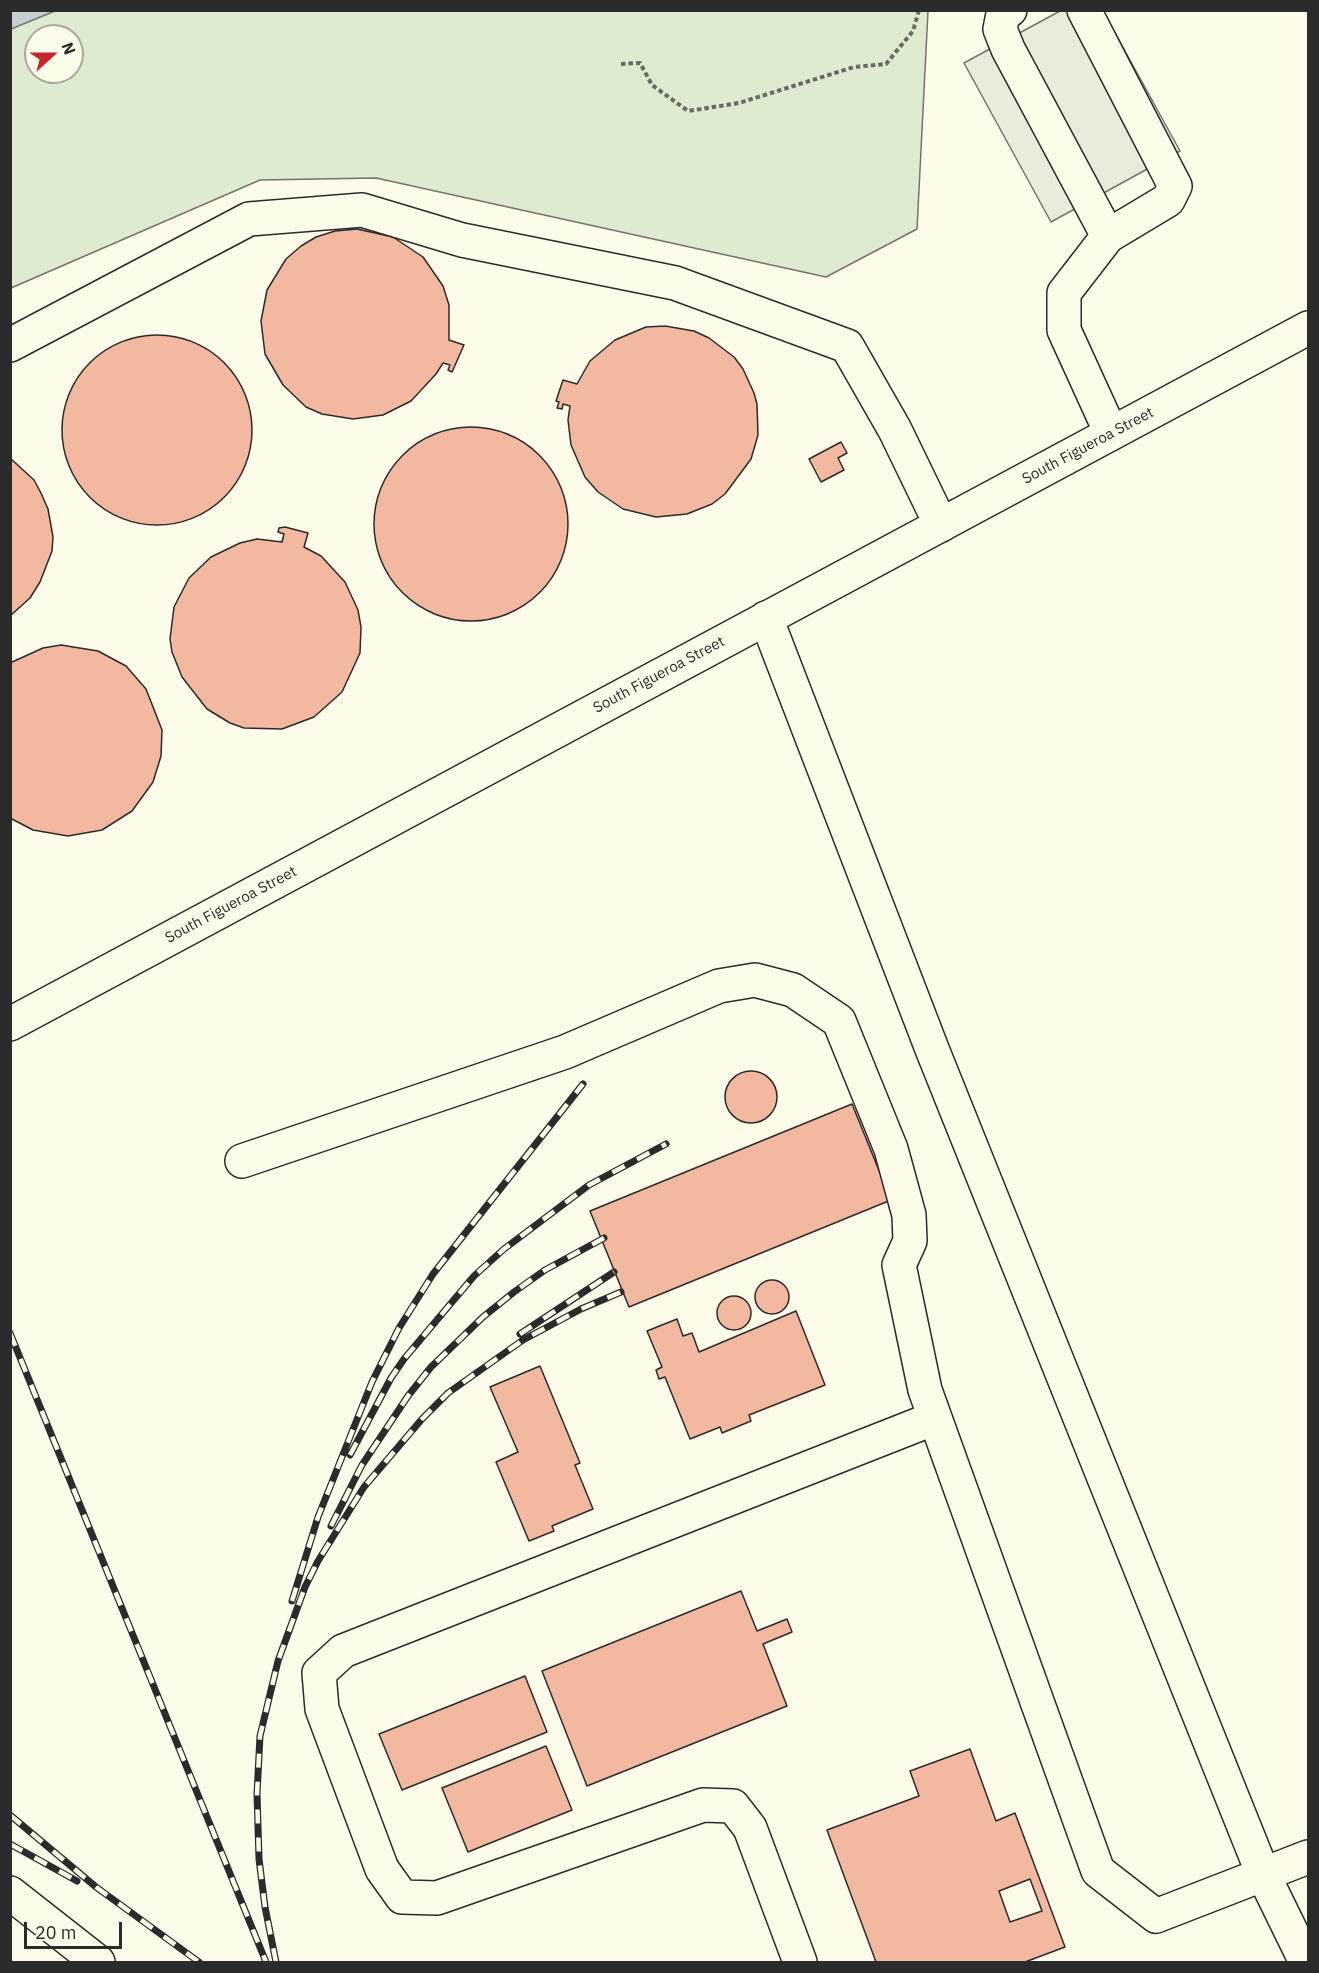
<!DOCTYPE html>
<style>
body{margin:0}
#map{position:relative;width:1319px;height:1973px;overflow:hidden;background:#fdfbea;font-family:"IBM Plex Sans",sans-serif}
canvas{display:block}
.frame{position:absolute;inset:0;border:12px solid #2b2b2b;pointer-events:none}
.north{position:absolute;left:24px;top:24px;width:60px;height:60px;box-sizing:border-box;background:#fdfbea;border:2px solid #a9a89e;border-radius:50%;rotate:69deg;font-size:16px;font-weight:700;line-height:24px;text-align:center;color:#2b2b2b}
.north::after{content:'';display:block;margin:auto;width:21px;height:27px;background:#c62828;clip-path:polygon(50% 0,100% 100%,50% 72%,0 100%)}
.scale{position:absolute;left:24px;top:1922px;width:98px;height:27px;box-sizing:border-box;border:3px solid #2b2b2b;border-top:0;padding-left:8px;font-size:18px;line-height:21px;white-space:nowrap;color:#2b2b2b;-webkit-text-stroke:4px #fdfbea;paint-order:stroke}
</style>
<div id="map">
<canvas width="1319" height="1973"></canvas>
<div class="frame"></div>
<div class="north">N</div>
<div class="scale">20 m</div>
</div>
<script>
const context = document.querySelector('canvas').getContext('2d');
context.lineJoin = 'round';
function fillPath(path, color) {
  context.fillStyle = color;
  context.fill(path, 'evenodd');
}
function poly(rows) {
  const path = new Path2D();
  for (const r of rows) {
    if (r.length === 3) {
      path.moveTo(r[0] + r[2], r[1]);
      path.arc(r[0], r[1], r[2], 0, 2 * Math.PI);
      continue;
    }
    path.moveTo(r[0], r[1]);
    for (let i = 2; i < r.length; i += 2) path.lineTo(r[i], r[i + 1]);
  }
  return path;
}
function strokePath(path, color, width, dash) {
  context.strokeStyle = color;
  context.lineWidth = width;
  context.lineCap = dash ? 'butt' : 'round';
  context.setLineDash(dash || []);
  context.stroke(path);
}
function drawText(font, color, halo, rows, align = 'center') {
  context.font = font + ' "IBM Plex Sans",sans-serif';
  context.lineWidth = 4.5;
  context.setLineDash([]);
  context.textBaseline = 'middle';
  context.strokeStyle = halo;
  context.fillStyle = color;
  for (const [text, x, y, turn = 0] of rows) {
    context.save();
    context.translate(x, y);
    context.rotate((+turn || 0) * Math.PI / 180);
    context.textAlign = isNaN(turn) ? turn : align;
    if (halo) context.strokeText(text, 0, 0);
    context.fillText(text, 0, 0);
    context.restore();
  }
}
const green = poly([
 [11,11,928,11,917,229,826,277,376,178,260,180,11,288,11,11],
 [36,36,72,36,72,72,36,72,36,36]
]);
fillPath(green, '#deebd1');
strokePath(green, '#74746e', 1.5);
const parking = poly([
 [1060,11,1103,11,1180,151,1051,222,964,63,1060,11]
]);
fillPath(parking, '#eceadb');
strokePath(parking, '#74746e', 1.5);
const water = poly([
 [11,10,55,10,55,11,11,29,11,10]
]);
fillPath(water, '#c7d0d0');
strokePath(water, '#74746e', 1.5);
const building = poly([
 [357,229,393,237,423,257,443,286,449,305,449,340,464,345,452,372,448,370,450,365,443,363,436,374,411,401,383,415,353,419,322,414,306,407,283,385,265,354,261,321,267,290,286,259,301,246,316,237,335,231,357,229],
 [665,326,694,331,709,338,734,357,743,369,754,393,757,404,758,435,751,459,725,494,712,504,687,514,656,517,623,509,598,492,585,477,571,445,568,420,570,406,563,404,562,409,557,408,559,402,556,401,563,380,577,384,590,361,615,340,646,327,665,326],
 [157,430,95],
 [471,524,97],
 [841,442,847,453,838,458,844,470,821,482,809,459,841,442],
 [10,458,34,480,41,493,48,509,53,537,52,551,40,582,30,598,10,616,10,458],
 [285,527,308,533,304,547,321,556,345,582,358,610,361,627,360,653,342,692,314,717,282,729,244,728,230,723,207,709,182,677,172,652,170,639,174,607,189,578,211,557,240,543,257,539,282,542,284,534,278,532,279,528,285,527],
 [61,645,98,651,126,666,146,689,162,730,161,756,153,782,132,811,102,830,68,836,33,830,10,818,10,663,43,648,61,645],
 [751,1097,26],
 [852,1104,891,1200,629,1307,590,1211,852,1104],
 [772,1297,17],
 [734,1313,17],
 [796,1311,825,1385,749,1415,751,1421,722,1433,720,1427,690,1439,665,1377,659,1379,656,1370,662,1367,647,1331,677,1319,683,1336,692,1333,699,1352,796,1311],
 [540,1366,580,1463,575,1465,593,1509,552,1526,554,1531,529,1541,496,1462,518,1452,490,1387,540,1366],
 [741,1591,757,1631,787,1619,792,1632,763,1644,787,1706,587,1786,542,1671,741,1591],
 [525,1676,547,1732,402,1790,379,1734,525,1676],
 [546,1746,572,1810,468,1852,442,1788,546,1746],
 [970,1749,996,1821,1015,1813,1065,1947,1025,1962,876,1962,827,1830,919,1796,910,1771,970,1749],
 [1030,1879,1042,1911,1010,1922,999,1891,1030,1879]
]);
fillPath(building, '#f2b8a0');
strokePath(building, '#2b2b2b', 1.5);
const minor = poly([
 [1010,10,1003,14,1000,29,1008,49,1108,236],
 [1084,10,1175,186,1168,200,1108,236,1064,293,1064,330,1111,433],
 [10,345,249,219,362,210,462,240,675,283,847,346,895,430,941,525],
 [766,618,932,1049,1263,1874,1306,1962],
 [242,1161,565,1052,719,986,755,980,793,990,839,1021,891,1149,909,1215,910,1241,899,1265,925,1390,1098,1871,1156,1916,1308,1857],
 [10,1893,98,1962],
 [800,1962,750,1828,733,1806,703,1805,437,1898,402,1897,382,1869,322,1709,319,1673,343,1651,935,1418]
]);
const major = poly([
 [10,1024,1308,328]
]);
strokePath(minor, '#2b2b2b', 36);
strokePath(major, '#2b2b2b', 36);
strokePath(poly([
 [621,64,640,63,652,85,688,111,739,103,854,67,886,64,913,31,919,10]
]), '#6a6964', 4, [4.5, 3]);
strokePath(minor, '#fdfbea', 33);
strokePath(major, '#fdfbea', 33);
const rail = poly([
 [10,1333,266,1962],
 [520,1334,614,1272],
 [350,1455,391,1378,404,1359,474,1276,504,1249,589,1185,666,1144],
 [331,1526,362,1465,408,1396,431,1367,483,1317,514,1292,545,1270,604,1238],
 [292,1601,318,1517,372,1382,399,1328,433,1274,583,1084],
 [10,1815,96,1887,199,1962],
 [10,1844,77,1881],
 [276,1962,265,1907,259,1859,257,1794,260,1736,278,1661,305,1587,318,1561,364,1487,422,1419,448,1393,523,1340,581,1309,621,1292]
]);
strokePath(rail, '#2b2b2b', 7);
strokePath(rail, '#fdfbea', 4.5, [14]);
drawText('15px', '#2b2b2b', '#fdfbea', [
 ["South Figueroa Street",1088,446,-28],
 ["South Figueroa Street",659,675,-28],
 ["South Figueroa Street",231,905,-28]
]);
</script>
